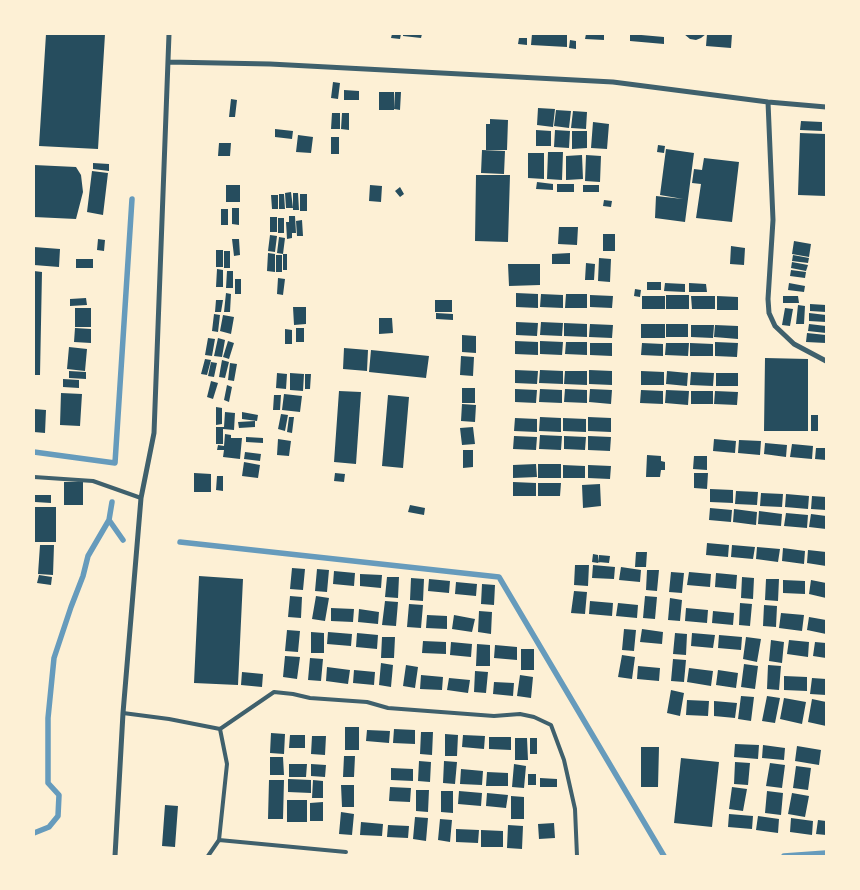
<!DOCTYPE html>
<style>
body{margin:0}
#map{position:relative;width:860px;height:890px;overflow:hidden;background:#fdf0d5;font-family:"Noto Sans",sans-serif}
canvas{display:block}
.frame{position:absolute;inset:0;border:35px solid #fdf0d5;pointer-events:none}
</style>
<div id="map">
<canvas width="860" height="890"></canvas>
<div class="frame"></div>
</div>
<script>
const context = document.querySelector('canvas').getContext('2d');
context.lineJoin = 'round';
function poly(rows) {
  const path = new Path2D();
  for (const r of rows) {
    path.moveTo(r[0], r[1]);
    for (let i = 2; i < r.length; i += 2) path.lineTo(r[i], r[i + 1]);
  }
  return path;
}
function strokePath(path, color, width, dash) {
  context.strokeStyle = color;
  context.lineWidth = width;
  context.lineCap = dash ? 'butt' : 'round';
  context.setLineDash(dash || []);
  context.stroke(path);
}
function fillPath(path, color) {
  context.fillStyle = color;
  context.fill(path, 'evenodd');
}
strokePath(poly([
 [34,452,115,463,132,199],
 [109,520,123,540],
 [180,542,499,577,664,856],
 [34,833,49,827,58,816,59,795,48,783,48,718,54,658,71,607,83,576,88,556,109,520,112,502],
 [784,856,826,853]
]), '#669bbc', 5.5);
fillPath(poly([
 [46,34,105,34,98,149,39,146],
 [392,34,401,34,400,39,391,38],
 [403,34,422,34,421,38,403,36],
 [532,34,567,34,567,47,531,45],
 [586,34,604,34,604,40,585,39],
 [630,34,664,37,664,44,630,41],
 [684,34,706,34,701,38,696,40,690,39],
 [707,34,732,34,731,48,706,46],
 [519,38,527,38,527,45,518,44],
 [570,40,576,41,576,49,569,48],
 [333,82,340,83,338,99,331,98],
 [344,90,359,91,359,100,344,100],
 [379,92,394,92,394,110,379,110],
 [395,92,401,92,400,110,394,109],
 [231,99,237,100,235,117,229,117],
 [538,108,555,109,553,127,537,125],
 [556,110,571,111,569,128,554,126],
 [573,111,587,112,586,129,571,128],
 [332,113,340,113,340,129,331,129],
 [342,113,349,113,349,130,341,129],
 [490,119,508,120,507,150,486,150,486,124,490,124],
 [801,121,822,122,822,131,800,130],
 [593,122,609,124,607,149,591,148],
 [275,129,293,131,292,139,275,137],
 [536,130,551,131,551,146,536,146],
 [555,130,570,131,569,148,554,147],
 [572,131,587,131,587,148,572,149],
 [800,133,826,134,826,196,798,195],
 [298,135,313,137,311,153,296,152],
 [331,137,339,137,339,154,331,154],
 [219,143,231,143,230,156,218,156],
 [658,145,665,146,664,153,657,152],
 [666,149,694,153,685,222,655,218,656,196,683,199,660,195],
 [482,150,505,151,504,174,481,173],
 [548,152,563,152,562,180,547,179],
 [528,153,544,153,544,179,528,178],
 [582,155,583,179,566,180,566,156],
 [586,155,601,156,600,182,585,181],
 [704,158,739,162,732,222,696,218,701,184,692,183,694,169,702,170],
 [93,163,109,164,109,171,93,169],
 [34,165,76,167,81,175,83,192,76,219,34,217],
 [92,171,108,173,103,215,87,212],
 [476,175,510,175,508,242,475,241],
 [537,182,553,184,553,190,536,189],
 [557,184,574,184,574,192,557,192],
 [226,185,240,185,240,202,226,202],
 [370,185,382,186,381,202,369,201],
 [583,185,599,185,599,192,583,192],
 [400,187,404,194,400,197,395,191],
 [291,192,293,208,286,208,285,193],
 [293,193,298,193,299,210,293,210],
 [279,194,284,194,285,209,279,209],
 [300,194,307,194,307,211,300,211],
 [271,195,278,195,278,209,272,209],
 [604,200,612,201,611,207,603,206],
 [232,208,239,208,239,225,232,224],
 [221,209,228,209,228,225,221,225],
 [289,216,295,216,296,233,292,233,292,238,287,239,286,222,289,222],
 [270,217,277,217,277,232,270,232],
 [278,218,284,218,284,233,278,233],
 [302,220,303,236,297,236,296,221],
 [559,227,578,227,577,245,558,244],
 [603,234,615,234,615,251,603,251],
 [270,235,277,236,275,252,268,251],
 [279,237,285,238,283,254,277,253],
 [98,239,105,240,104,251,97,250],
 [232,239,239,239,240,255,234,256],
 [794,241,811,244,809,257,792,254],
 [731,246,745,248,744,265,730,264],
 [34,247,60,249,59,267,34,265],
 [216,250,223,250,223,267,216,267],
 [224,251,230,251,230,268,224,268],
 [268,253,275,254,275,272,267,271],
 [570,253,570,264,552,264,552,254],
 [283,254,287,254,287,270,283,270],
 [276,255,282,255,282,272,276,272],
 [793,255,809,258,808,263,792,261],
 [599,258,611,259,610,282,598,281],
 [76,259,93,259,93,268,76,268],
 [792,262,808,265,806,271,791,268],
 [586,263,595,264,594,280,585,280],
 [508,264,540,264,540,285,509,286],
 [217,269,223,270,223,287,216,287],
 [791,270,806,272,805,278,790,276],
 [34,271,42,272,40,375,34,375],
 [227,271,233,271,233,288,226,288],
 [278,278,285,279,283,295,277,294],
 [235,279,241,279,241,294,235,294],
 [647,282,661,282,661,290,647,290],
 [665,283,685,284,685,292,664,291],
 [689,283,706,284,707,292,689,292],
 [789,283,805,286,804,292,788,290],
 [635,289,641,290,640,297,634,296],
 [226,293,231,294,230,312,224,312],
 [516,293,538,294,538,308,516,307],
 [541,294,563,295,563,308,540,307],
 [566,294,587,294,587,308,565,308],
 [590,295,613,296,612,308,590,307],
 [666,295,689,295,689,309,666,309],
 [642,296,665,296,665,309,642,309],
 [691,296,715,296,715,309,692,309],
 [717,296,738,297,738,310,717,310],
 [783,296,798,296,799,303,783,303],
 [86,298,87,305,70,306,70,299],
 [216,300,223,300,221,312,215,312],
 [435,300,452,300,452,312,435,312],
 [810,304,826,305,826,312,810,311],
 [798,305,805,306,804,324,796,324],
 [293,307,306,307,306,324,294,325],
 [75,308,91,308,91,327,75,327],
 [785,308,793,309,790,326,782,325],
 [436,313,453,314,453,320,436,319],
 [809,313,826,315,826,322,809,321],
 [214,314,220,315,218,332,212,331],
 [223,315,234,317,231,334,220,331],
 [379,318,392,318,393,333,379,334],
 [516,322,538,323,537,336,516,335],
 [541,322,563,323,562,336,540,335],
 [564,323,587,324,587,337,564,336],
 [590,324,613,325,612,338,589,337],
 [641,324,665,324,665,338,641,338],
 [666,324,688,324,688,337,666,337],
 [809,324,826,326,826,333,808,331],
 [691,325,714,325,713,338,691,337],
 [715,325,738,326,738,339,714,337],
 [75,328,91,329,91,343,74,342],
 [296,328,304,328,304,342,296,342],
 [285,329,292,330,292,344,285,344],
 [807,333,826,335,826,343,806,342],
 [462,335,476,336,476,353,462,352],
 [208,338,215,339,212,356,205,355],
 [218,338,225,340,222,357,214,356],
 [228,341,234,343,229,359,223,357],
 [515,341,538,342,538,355,515,354],
 [540,341,563,342,562,355,540,354],
 [566,342,587,342,587,355,565,354],
 [715,342,738,343,737,357,715,356],
 [590,343,612,343,612,356,590,355],
 [642,343,663,344,663,356,641,355],
 [666,343,689,343,688,356,665,355],
 [690,343,713,344,713,356,690,356],
 [69,347,87,349,85,371,67,369],
 [344,348,368,350,367,371,343,369],
 [371,350,429,356,426,378,369,372],
 [461,356,474,357,473,376,460,375],
 [765,358,808,359,808,431,764,431],
 [205,359,211,360,207,375,201,374],
 [222,360,229,362,225,378,219,377],
 [211,362,217,363,214,377,208,376],
 [230,363,237,364,234,381,228,380],
 [515,370,538,371,537,384,515,383],
 [540,370,563,371,563,384,539,383],
 [589,370,612,371,612,385,589,384],
 [69,371,86,372,86,379,69,378],
 [565,371,587,371,587,385,564,384],
 [641,371,664,372,664,385,641,385],
 [667,371,688,373,687,386,666,384],
 [691,372,714,373,713,386,690,385],
 [277,373,287,374,286,389,276,388],
 [290,373,304,374,303,391,290,390],
 [716,373,738,373,738,386,716,386],
 [305,374,311,374,310,389,305,389],
 [63,379,79,380,79,388,63,387],
 [211,381,218,383,213,399,207,397],
 [227,385,232,387,229,402,224,400],
 [462,388,475,388,475,403,462,403],
 [515,389,537,390,536,403,515,402],
 [540,389,562,390,562,403,539,402],
 [565,389,587,390,587,403,564,402],
 [590,389,612,390,611,404,589,402],
 [641,390,663,391,663,404,640,403],
 [666,390,689,391,688,405,665,403],
 [339,391,361,392,356,464,334,462],
 [691,391,713,391,713,404,691,404],
 [715,391,738,392,737,405,714,404],
 [61,393,82,394,80,426,60,425],
 [284,394,302,396,300,412,282,410],
 [274,395,281,395,280,410,273,410],
 [388,395,409,397,403,468,382,466],
 [462,404,476,405,475,422,461,421],
 [216,407,222,408,222,424,216,425],
 [34,409,46,410,45,433,34,432],
 [225,412,235,413,234,430,223,429,223,444,216,444,216,427,224,427],
 [242,412,258,415,257,421,242,419],
 [281,414,288,415,285,431,278,429],
 [811,415,818,415,818,431,811,431],
 [289,417,294,417,292,433,287,432],
 [540,417,561,418,561,432,539,431],
 [588,417,611,418,611,432,588,431],
 [515,418,537,419,537,432,514,431],
 [563,418,586,419,586,432,563,431],
 [255,421,255,427,239,428,238,422],
 [473,427,475,444,462,445,460,428],
 [225,434,231,435,231,438,242,438,240,459,223,457,224,450,217,450,218,445,224,446],
 [540,435,562,436,561,450,539,449],
 [514,436,537,437,536,450,513,449],
 [564,436,586,437,585,450,564,449],
 [588,436,611,437,610,451,588,450],
 [246,437,263,438,263,443,246,442],
 [278,439,291,441,289,456,277,455],
 [714,439,736,441,735,453,713,451],
 [739,440,761,441,760,455,738,453],
 [765,443,787,445,786,457,764,454],
 [792,444,813,446,812,459,790,457],
 [816,448,826,448,826,460,815,459],
 [463,450,473,450,473,467,463,468],
 [245,452,261,454,260,461,244,459],
 [647,455,661,456,661,461,665,462,665,470,661,470,660,477,646,477],
 [694,456,707,456,707,470,693,469],
 [244,462,260,465,258,478,242,476],
 [536,464,537,477,513,478,513,465],
 [538,464,561,464,561,478,538,478],
 [563,465,585,466,585,478,563,478],
 [588,465,611,466,610,479,588,478],
 [194,473,211,474,211,492,194,492],
 [335,473,345,474,344,482,334,481],
 [694,473,708,473,707,489,694,488],
 [217,476,223,476,223,491,216,490],
 [64,482,83,482,83,505,64,505],
 [513,482,536,483,536,496,513,496],
 [538,483,561,483,560,496,538,496],
 [600,484,601,506,583,508,582,485],
 [710,489,733,490,733,503,710,502],
 [736,491,758,492,757,505,735,504],
 [761,493,783,494,782,507,760,506],
 [786,494,809,496,808,509,785,507],
 [35,495,51,495,51,503,35,502],
 [812,496,826,497,826,510,811,509],
 [410,505,425,508,424,515,408,512],
 [34,507,56,507,56,542,34,542],
 [710,508,732,510,731,522,709,520],
 [734,509,757,512,756,525,733,522],
 [759,511,782,514,781,526,758,524],
 [786,513,808,515,807,528,784,526],
 [811,514,826,516,826,529,809,527],
 [707,543,729,545,728,557,706,555],
 [40,545,54,545,53,575,38,574],
 [732,545,755,547,753,559,731,557],
 [757,547,780,549,778,562,756,559],
 [783,548,805,551,804,564,782,561],
 [808,550,826,552,826,566,807,563],
 [636,552,647,552,646,567,635,567],
 [593,554,598,555,598,563,592,562],
 [599,555,610,556,609,563,598,562],
 [575,565,589,565,588,586,574,585],
 [593,565,615,567,614,579,592,578],
 [621,567,641,570,640,582,619,580],
 [292,568,305,569,303,590,290,589],
 [317,569,329,570,327,592,315,591],
 [647,570,659,570,657,591,646,590],
 [334,571,355,573,354,586,333,584],
 [671,572,684,573,682,593,669,592],
 [689,572,711,574,710,587,687,585],
 [716,573,737,575,736,589,715,587],
 [360,574,382,575,381,588,360,586],
 [39,575,52,577,51,585,37,583],
 [199,576,243,579,238,685,194,683],
 [387,577,399,577,398,598,385,597],
 [742,577,754,578,753,599,741,598],
 [411,578,424,579,423,601,410,600],
 [429,579,450,581,449,593,428,591],
 [766,579,779,579,778,601,765,600],
 [783,580,805,581,805,594,783,593],
 [811,580,826,583,826,598,809,594],
 [456,582,477,584,476,596,455,594],
 [482,584,495,585,494,605,481,604],
 [574,591,587,592,585,614,571,613],
 [290,596,302,597,301,618,288,617],
 [316,596,329,598,325,621,312,619],
 [645,596,657,597,655,619,643,618],
 [670,598,682,600,680,621,668,620],
 [385,601,398,602,396,626,382,625],
 [590,601,613,603,612,616,589,614],
 [618,603,638,605,637,618,616,616],
 [740,603,752,604,750,626,739,625],
 [409,604,423,605,421,628,407,627],
 [764,605,777,606,776,627,763,626],
 [331,608,354,609,353,622,331,621],
 [686,608,708,610,707,623,685,621],
 [359,609,379,612,378,624,358,622],
 [479,611,492,612,491,634,478,632],
 [713,611,734,613,733,625,712,623],
 [781,613,804,615,802,631,779,628],
 [427,615,447,616,447,629,426,628],
 [454,615,475,619,472,632,452,629],
 [809,617,826,620,826,634,807,630],
 [624,629,636,630,634,651,622,650],
 [642,629,663,632,662,644,640,642],
 [287,630,300,631,298,652,285,651],
 [311,632,324,633,324,653,311,653],
 [328,632,352,634,351,646,327,644],
 [357,633,378,635,377,649,356,647],
 [675,633,687,634,686,655,673,654],
 [692,633,715,635,713,648,691,646],
 [719,635,742,637,741,650,718,648],
 [382,637,395,637,394,658,381,658],
 [746,637,761,639,757,662,743,659],
 [771,640,784,642,782,663,769,661],
 [789,640,809,642,808,657,787,654],
 [423,641,446,642,446,654,422,653],
 [451,642,472,644,471,657,450,655],
 [815,642,826,643,826,658,813,656],
 [477,644,490,645,490,666,476,666],
 [495,645,517,647,517,660,494,658],
 [521,649,534,649,534,670,521,670],
 [622,655,635,657,632,679,618,677],
 [285,656,300,657,297,679,283,677],
 [310,658,323,659,321,681,308,680],
 [673,659,686,660,684,682,671,681],
 [381,663,393,665,391,687,379,685],
 [744,664,758,666,755,689,741,687],
 [406,665,418,667,415,688,403,686],
 [768,665,781,666,779,690,767,689],
 [638,666,660,668,659,681,637,679],
 [327,667,350,670,348,684,326,681],
 [689,668,713,671,711,686,687,682],
 [354,670,375,672,374,685,353,683],
 [718,670,738,673,736,688,716,685],
 [475,671,488,672,486,693,474,692],
 [242,672,263,674,262,687,241,685],
 [421,675,443,677,442,690,420,689],
 [520,675,533,677,531,698,517,696],
 [784,676,807,677,807,691,784,690],
 [449,678,470,680,468,693,447,690],
 [812,678,826,679,826,695,810,694],
 [494,682,514,683,513,696,493,694],
 [671,690,684,693,680,716,667,713],
 [741,696,754,697,751,721,738,719],
 [767,696,780,698,775,723,762,721],
 [784,698,806,702,802,724,780,719],
 [812,699,826,702,826,726,808,722],
 [687,700,709,701,708,716,686,715],
 [714,701,737,703,735,718,714,716],
 [345,727,359,727,359,750,345,750],
 [394,729,415,730,415,744,393,743],
 [367,730,390,731,389,743,366,741],
 [421,732,433,732,432,755,420,754],
 [271,733,285,734,284,754,270,753],
 [445,734,458,735,457,756,445,756],
 [290,735,305,735,305,748,289,748],
 [463,735,485,736,484,749,462,747],
 [312,736,326,736,325,755,311,754],
 [489,737,511,737,511,750,489,749],
 [515,738,527,738,528,760,515,760],
 [530,738,537,738,537,754,530,754],
 [735,744,759,745,758,759,734,757],
 [763,745,785,748,784,760,762,758],
 [797,746,821,750,819,765,795,761],
 [641,747,659,747,658,787,641,787],
 [344,756,355,756,354,777,343,777],
 [270,757,283,757,284,775,270,775],
 [681,758,719,762,712,827,674,823],
 [419,761,431,762,430,782,418,781],
 [444,761,457,762,455,784,443,783],
 [735,762,750,763,748,785,734,784],
 [770,763,785,765,782,788,766,786],
 [289,764,307,764,306,777,289,777],
 [311,764,326,765,325,777,311,776],
 [514,764,526,766,524,788,512,787],
 [796,766,811,768,808,790,793,788],
 [391,768,413,769,413,781,391,780],
 [461,769,483,771,482,785,460,784],
 [487,772,508,773,508,786,486,786],
 [528,774,536,774,536,785,528,785],
 [540,778,557,779,557,787,540,787],
 [288,779,311,780,311,793,288,792],
 [269,780,284,780,283,819,268,819],
 [313,780,323,781,323,798,312,798],
 [341,785,354,785,354,807,342,807],
 [390,787,411,788,410,802,389,801],
 [732,787,747,789,743,811,729,809],
 [416,790,429,790,428,812,416,811],
 [441,791,453,791,453,813,441,812],
 [459,791,482,793,481,806,458,804],
 [767,791,783,793,781,815,765,813],
 [487,793,508,795,506,808,486,806],
 [792,793,809,796,805,817,788,814],
 [511,796,524,797,524,819,511,819],
 [287,800,307,800,307,822,287,822],
 [323,802,323,821,310,821,310,803],
 [165,805,178,806,175,847,162,846],
 [341,812,354,814,352,835,339,834],
 [729,814,753,816,752,829,728,827],
 [758,816,779,819,778,833,756,830],
 [415,817,428,818,426,841,413,839],
 [791,818,813,821,812,835,790,832],
 [440,819,452,820,450,842,438,840],
 [818,820,826,821,826,835,816,834],
 [361,822,383,824,382,836,360,835],
 [554,823,555,838,539,839,538,824],
 [388,825,409,826,408,838,387,837],
 [508,825,523,826,522,849,507,848],
 [456,829,479,830,478,843,456,842],
 [481,830,503,831,503,847,481,847]
]), '#264d5e');
strokePath(poly([
 [34,477,93,481,141,498],
 [123,713,169,719,220,729,227,764,219,840],
 [220,729,274,692,293,694,310,698,367,702,388,708,494,716,520,714,534,717,551,725,564,760,575,809,577,856],
 [208,856,219,840,346,852]
]), '#3f606c', 4);
strokePath(poly([
 [168,62,270,64,613,82,768,102,826,107],
 [768,102,773,220,768,299,769,313,775,326,794,344,826,361],
 [115,856,123,713,141,498,154,433,169,34]
]), '#3f606c', 5);
</script>
